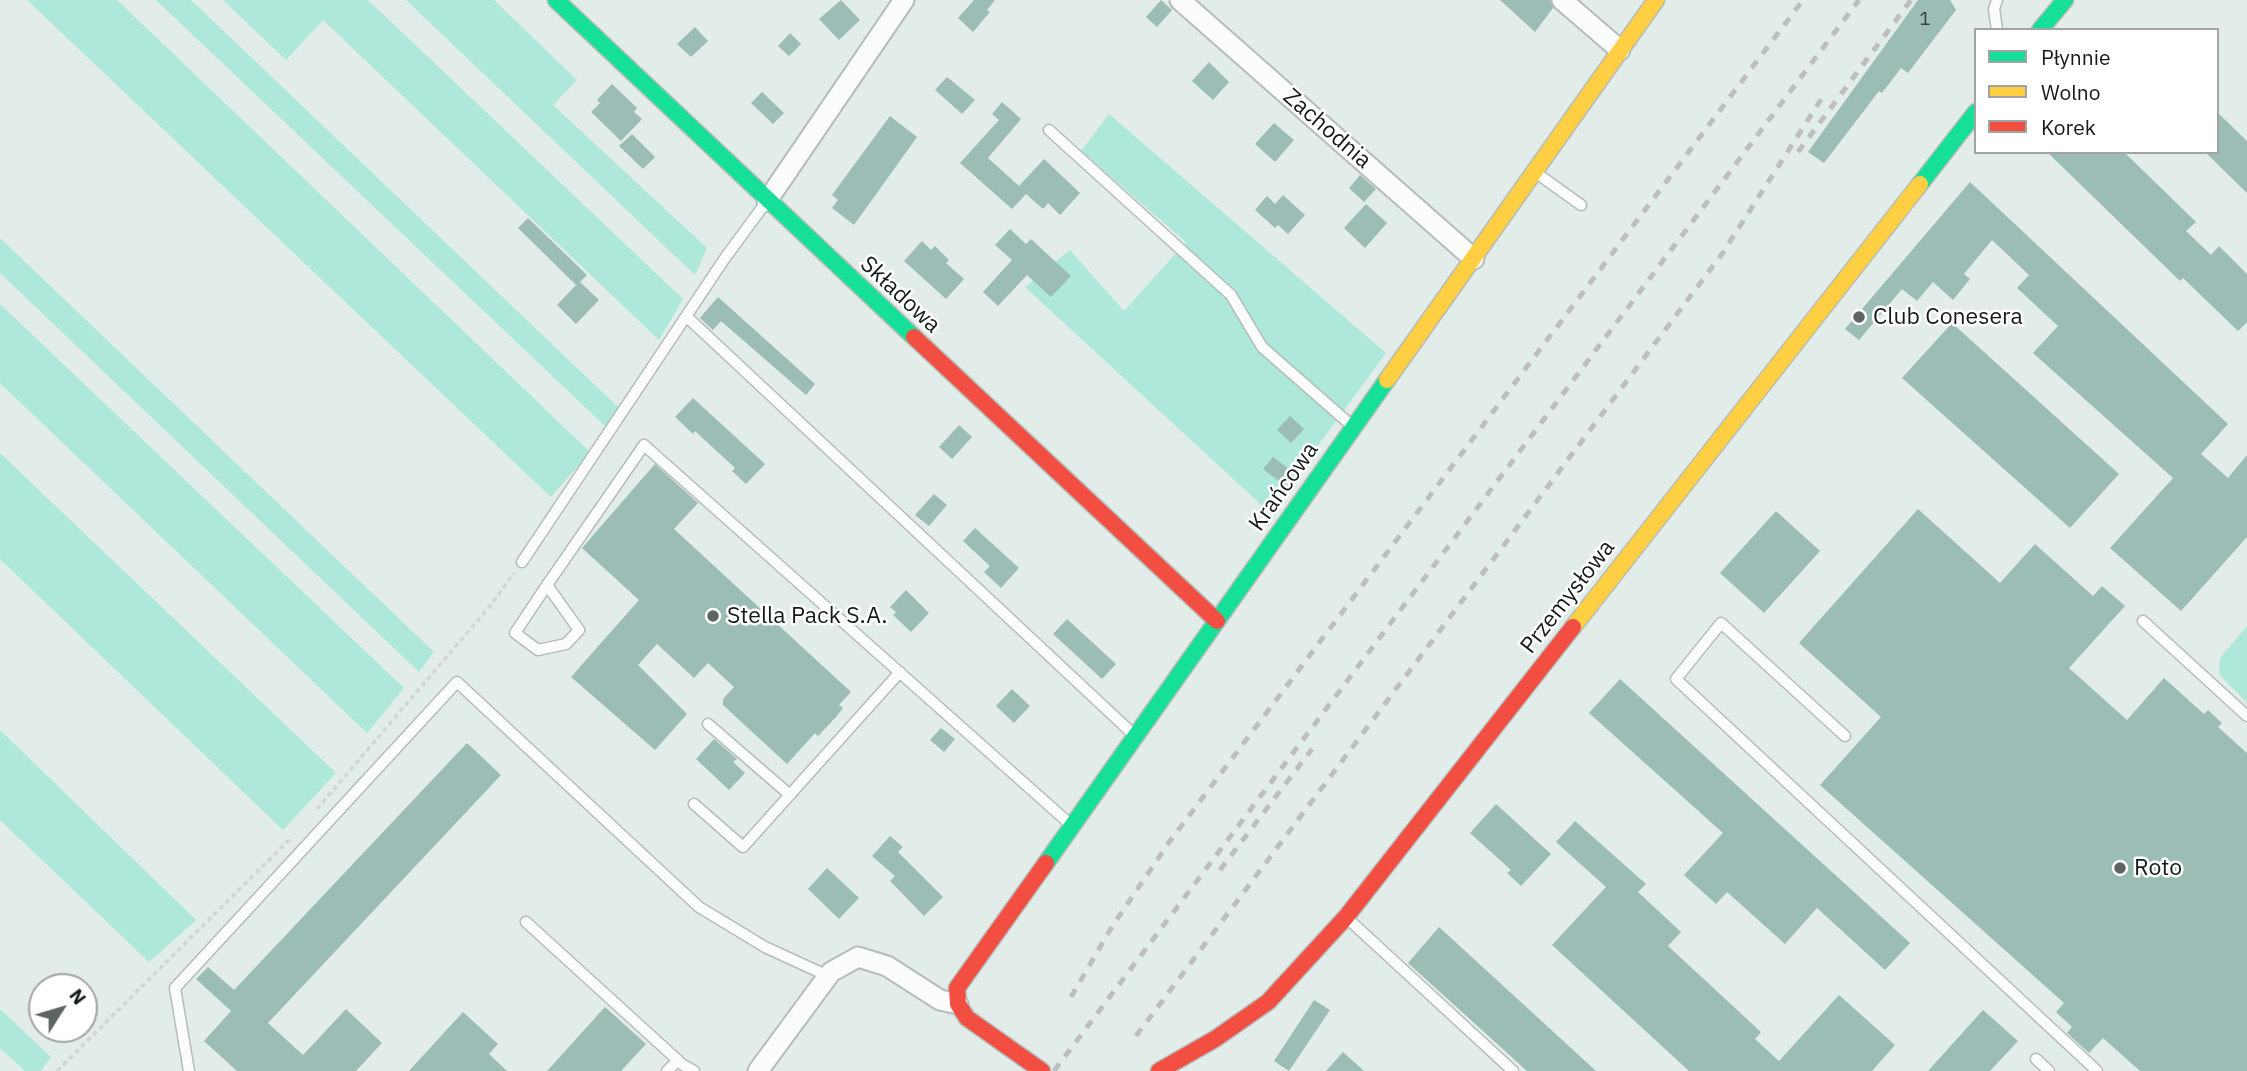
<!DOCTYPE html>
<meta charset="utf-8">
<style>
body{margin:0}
#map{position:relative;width:2247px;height:1071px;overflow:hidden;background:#e2ece9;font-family:"IBM Plex Sans",sans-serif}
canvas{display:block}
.legend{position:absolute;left:1974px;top:28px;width:245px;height:126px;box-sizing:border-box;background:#fff;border:2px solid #a1a4a3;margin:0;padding:9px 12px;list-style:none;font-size:21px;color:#151b1a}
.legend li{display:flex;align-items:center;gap:14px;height:35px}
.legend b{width:35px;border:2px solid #a1a4a3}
.north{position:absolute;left:28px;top:973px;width:70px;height:70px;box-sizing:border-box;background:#fff;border:2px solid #a1a4a3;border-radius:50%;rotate:53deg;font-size:19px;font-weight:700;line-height:28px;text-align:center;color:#151b1a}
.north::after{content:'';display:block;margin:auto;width:24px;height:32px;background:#5d6462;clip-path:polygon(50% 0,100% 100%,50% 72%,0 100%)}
</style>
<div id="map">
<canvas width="2247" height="1071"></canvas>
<ul class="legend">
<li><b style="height:9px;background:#16e098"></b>Płynnie</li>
<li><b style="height:9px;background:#ffcf43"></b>Wolno</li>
<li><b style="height:9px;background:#f24e42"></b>Korek</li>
</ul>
<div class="north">N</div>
</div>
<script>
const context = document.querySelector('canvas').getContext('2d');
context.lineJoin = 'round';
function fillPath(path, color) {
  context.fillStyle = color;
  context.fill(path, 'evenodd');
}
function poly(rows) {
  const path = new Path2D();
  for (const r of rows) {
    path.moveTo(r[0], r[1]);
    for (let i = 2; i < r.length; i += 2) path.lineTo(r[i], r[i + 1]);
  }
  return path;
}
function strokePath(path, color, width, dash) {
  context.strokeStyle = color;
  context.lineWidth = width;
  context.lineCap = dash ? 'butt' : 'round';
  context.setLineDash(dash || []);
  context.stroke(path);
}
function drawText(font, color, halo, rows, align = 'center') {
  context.font = font + ' "IBM Plex Sans",sans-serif';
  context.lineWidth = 5;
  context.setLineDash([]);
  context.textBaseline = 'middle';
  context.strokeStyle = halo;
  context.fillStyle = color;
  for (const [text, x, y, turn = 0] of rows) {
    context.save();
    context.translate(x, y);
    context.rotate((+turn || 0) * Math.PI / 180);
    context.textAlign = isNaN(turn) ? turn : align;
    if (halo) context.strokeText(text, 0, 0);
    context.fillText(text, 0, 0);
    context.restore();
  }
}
fillPath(poly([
 [27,0,117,0,590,452,551,497],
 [156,0,191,0,618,407,606,427],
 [223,0,368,0,683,299,659,340,323,20,286,60],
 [406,0,494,0,577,80,553,105,707,248,695,275],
 [1109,114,1386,353,1269,512,1025,287,1070,250,1124,311,1186,242,1081,151],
 [0,238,434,652,419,672,0,273],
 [0,304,404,688,367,733,0,383],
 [0,453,336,773,283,830,0,559],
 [2247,626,2247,703,2219,674,2220,658],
 [0,730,196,920,149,962,0,820],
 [0,1009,51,1057,41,1071,25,1071,0,1048]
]), '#ade8da');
fillPath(poly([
 [841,0,860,20,839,40,819,19],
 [974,0,995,0,987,10,990,12,973,32,958,18],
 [1161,0,1172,10,1157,27,1146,17],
 [1500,0,1550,0,1553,8,1535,32],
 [1918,0,1950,0,1956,10,1908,73,1901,68,1882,93,1879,91,1824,163,1808,152],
 [695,27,708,41,691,57,677,44],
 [790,33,801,44,789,56,778,46],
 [1209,62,1229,82,1213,100,1192,81],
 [947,77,975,100,962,114,935,90],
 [612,84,637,108,634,112,642,119,621,141,591,112,600,103,597,100],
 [762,92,784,113,773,124,751,103],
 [1002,102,1021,119,988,158,1019,186,1044,159,1080,193,1060,215,1048,203,1043,209,1026,194,1012,209,960,163,999,120,992,114],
 [2217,112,2247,141,2247,193,2205,152,2217,152],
 [890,116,917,137,854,225,832,208,838,200,832,195],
 [1274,123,1294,140,1275,162,1255,144],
 [632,134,655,157,643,169,619,146],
 [2047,152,2124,152,2196,222,2186,231,2211,255,2219,246,2247,274,2247,322,2238,331,2183,278,2180,281],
 [1360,175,1376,189,1364,202,1349,188],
 [1970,182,2228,424,2201,454,2228,478,2247,455,2247,537,2181,611,2110,548,2173,478,2033,353,2058,326,2017,288,2029,275,1992,240,1964,274,1970,279,1953,300,1933,282,1917,301,1902,289,1859,340,1845,329],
 [1283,195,1305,215,1288,234,1278,225,1275,228,1255,210,1267,196,1275,204],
 [1366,204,1387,223,1365,248,1344,228],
 [528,218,587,275,580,282,599,300,576,324,557,305,576,285,518,228],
 [1010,229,1026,244,1031,239,1071,276,1051,297,1027,275,998,306,983,292,1012,260,995,245],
 [922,241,931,250,935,246,949,260,946,263,964,279,946,299,904,261],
 [718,297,815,384,806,395,721,321,713,330,700,318],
 [1952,323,2119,474,2070,528,1902,378],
 [693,398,765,464,746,484,732,471,735,468,695,431,693,434,675,417],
 [1290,416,1304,429,1291,443,1277,430],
 [959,425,972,437,952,459,939,447],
 [1273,457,1289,469,1279,481,1263,469],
 [655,464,698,503,674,529,851,692,839,705,843,708,836,717,818,736,815,733,787,764,723,705,723,699,734,687,708,663,694,678,657,644,638,665,687,714,655,750,571,677,639,600,582,548],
 [934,494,947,505,929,526,915,515],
 [1918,509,2000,583,2035,544,2093,596,2102,586,2125,606,2069,668,2127,720,2164,678,2204,714,2208,710,2222,723,2218,727,2247,753,2247,1071,2140,1071,2103,1038,2089,1053,2067,1033,2072,1027,2056,1012,2064,1003,1820,785,1881,717,1799,643],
 [1776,511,1820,551,1764,613,1720,573],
 [975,528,1019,568,1001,588,984,572,990,566,963,541],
 [906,590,929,613,911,632,893,615,896,612,890,607],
 [1067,619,1116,664,1102,679,1053,634],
 [1620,679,1910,943,1885,970,1817,908,1785,944,1727,892,1716,904,1684,875,1723,833,1589,713],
 [1012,689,1030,706,1014,723,996,706],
 [941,728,955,739,944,752,930,740],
 [714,739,737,759,733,762,745,773,729,790,696,759],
 [467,743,501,775,268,1023,303,1055,346,1009,382,1043,356,1071,237,1071,204,1041,231,1011,196,979,208,967,234,990],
 [1496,804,1551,854,1521,886,1507,873,1511,870,1470,833],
 [1575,821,1646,884,1638,892,1681,932,1668,946,1761,1032,1755,1039,1779,1061,1839,995,1895,1045,1872,1071,1689,1071,1552,945,1606,887,1556,842],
 [890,836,903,847,898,852,943,897,924,916,890,881,895,876,872,856],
 [827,868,859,898,839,919,808,889],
 [1439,927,1596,1071,1527,1071,1408,963],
 [1314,1000,1330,1010,1289,1071,1274,1061],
 [605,1007,646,1044,621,1071,547,1071],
 [1983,1010,2018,1041,1990,1071,1928,1071],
 [463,1012,498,1044,489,1054,507,1071,409,1071],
 [1343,1052,1364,1071,1326,1071]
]), '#9bbdb6');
const lane = poly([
 [1997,0,1994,9,1997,30],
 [1049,130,1231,295,1262,347,1351,425],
 [1535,172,1581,205],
 [687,317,1133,734],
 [522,562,725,258,767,201],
 [547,585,579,630,566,644,538,650,515,633,547,585,644,445,1070,824],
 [2143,621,2247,716],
 [708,724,790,795],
 [1845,736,1721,623,1676,679,2097,1071],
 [694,804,743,847,900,672],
 [1347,918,1513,1071],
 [526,922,683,1065,694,1071],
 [2036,1059,2049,1071],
 [189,1071,175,988,457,682,699,907,765,947,828,976],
 [667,1071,678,1060]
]);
const street = poly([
 [1180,0,1474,259],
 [1562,0,1620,50],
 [767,201,904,0],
 [758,1071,831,972,858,957,887,966,940,1000,958,1004]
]);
const fast = poly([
 [556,0,914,337],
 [2040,30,2065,0],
 [1920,184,1976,112],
 [1046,863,1387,380]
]);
const slow = poly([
 [1387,380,1656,0],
 [1573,627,1920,184]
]);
const jam = poly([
 [914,337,1217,621],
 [1042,1071,967,1018,958,1004,957,988,1046,863],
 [1159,1071,1215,1039,1268,1002,1346,917,1573,627]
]);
strokePath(lane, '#b5bcba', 13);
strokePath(street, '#b5bcba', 23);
strokePath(fast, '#b5bcba', 19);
strokePath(slow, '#b5bcba', 19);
strokePath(jam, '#b5bcba', 19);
strokePath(poly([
 [317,809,490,606,514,573],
 [57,1071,291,838]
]), '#d3d5d5', 3.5, [5, 3.5]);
strokePath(lane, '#fbfcfc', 10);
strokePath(street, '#fbfcfc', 19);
strokePath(fast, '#16e098', 16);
strokePath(slow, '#ffcf43', 16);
strokePath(jam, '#f24e42', 16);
strokePath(poly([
 [1798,152,1911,0],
 [1220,870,1312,749],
 [1071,997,1113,925,1170,841,1803,0],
 [1136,1036,1722,254,1822,98],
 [1054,1071,1859,0]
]), '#bdbfbe', 5, [9, 9]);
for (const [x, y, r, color] of [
 [1859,317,7,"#5d6462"],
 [713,616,7,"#5d6462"],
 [2120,868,7,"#5d6462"]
]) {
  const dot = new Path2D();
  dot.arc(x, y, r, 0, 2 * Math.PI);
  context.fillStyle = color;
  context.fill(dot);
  strokePath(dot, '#fff', 2.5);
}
drawText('19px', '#364441', null, [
 ["1",1925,20]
]);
drawText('23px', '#151b1a', '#fff', [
 ["Zachodnia",1327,129,41],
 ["Składowa",900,295,43],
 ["Krańcowa",1284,487,-55],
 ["Przemysłowa",1568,597,-52]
]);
drawText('23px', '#151b1a', '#fff', [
 ["Club Conesera",1873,317],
 ["Stella Pack S.A.",727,616],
 ["Roto",2134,868]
], 'left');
</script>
